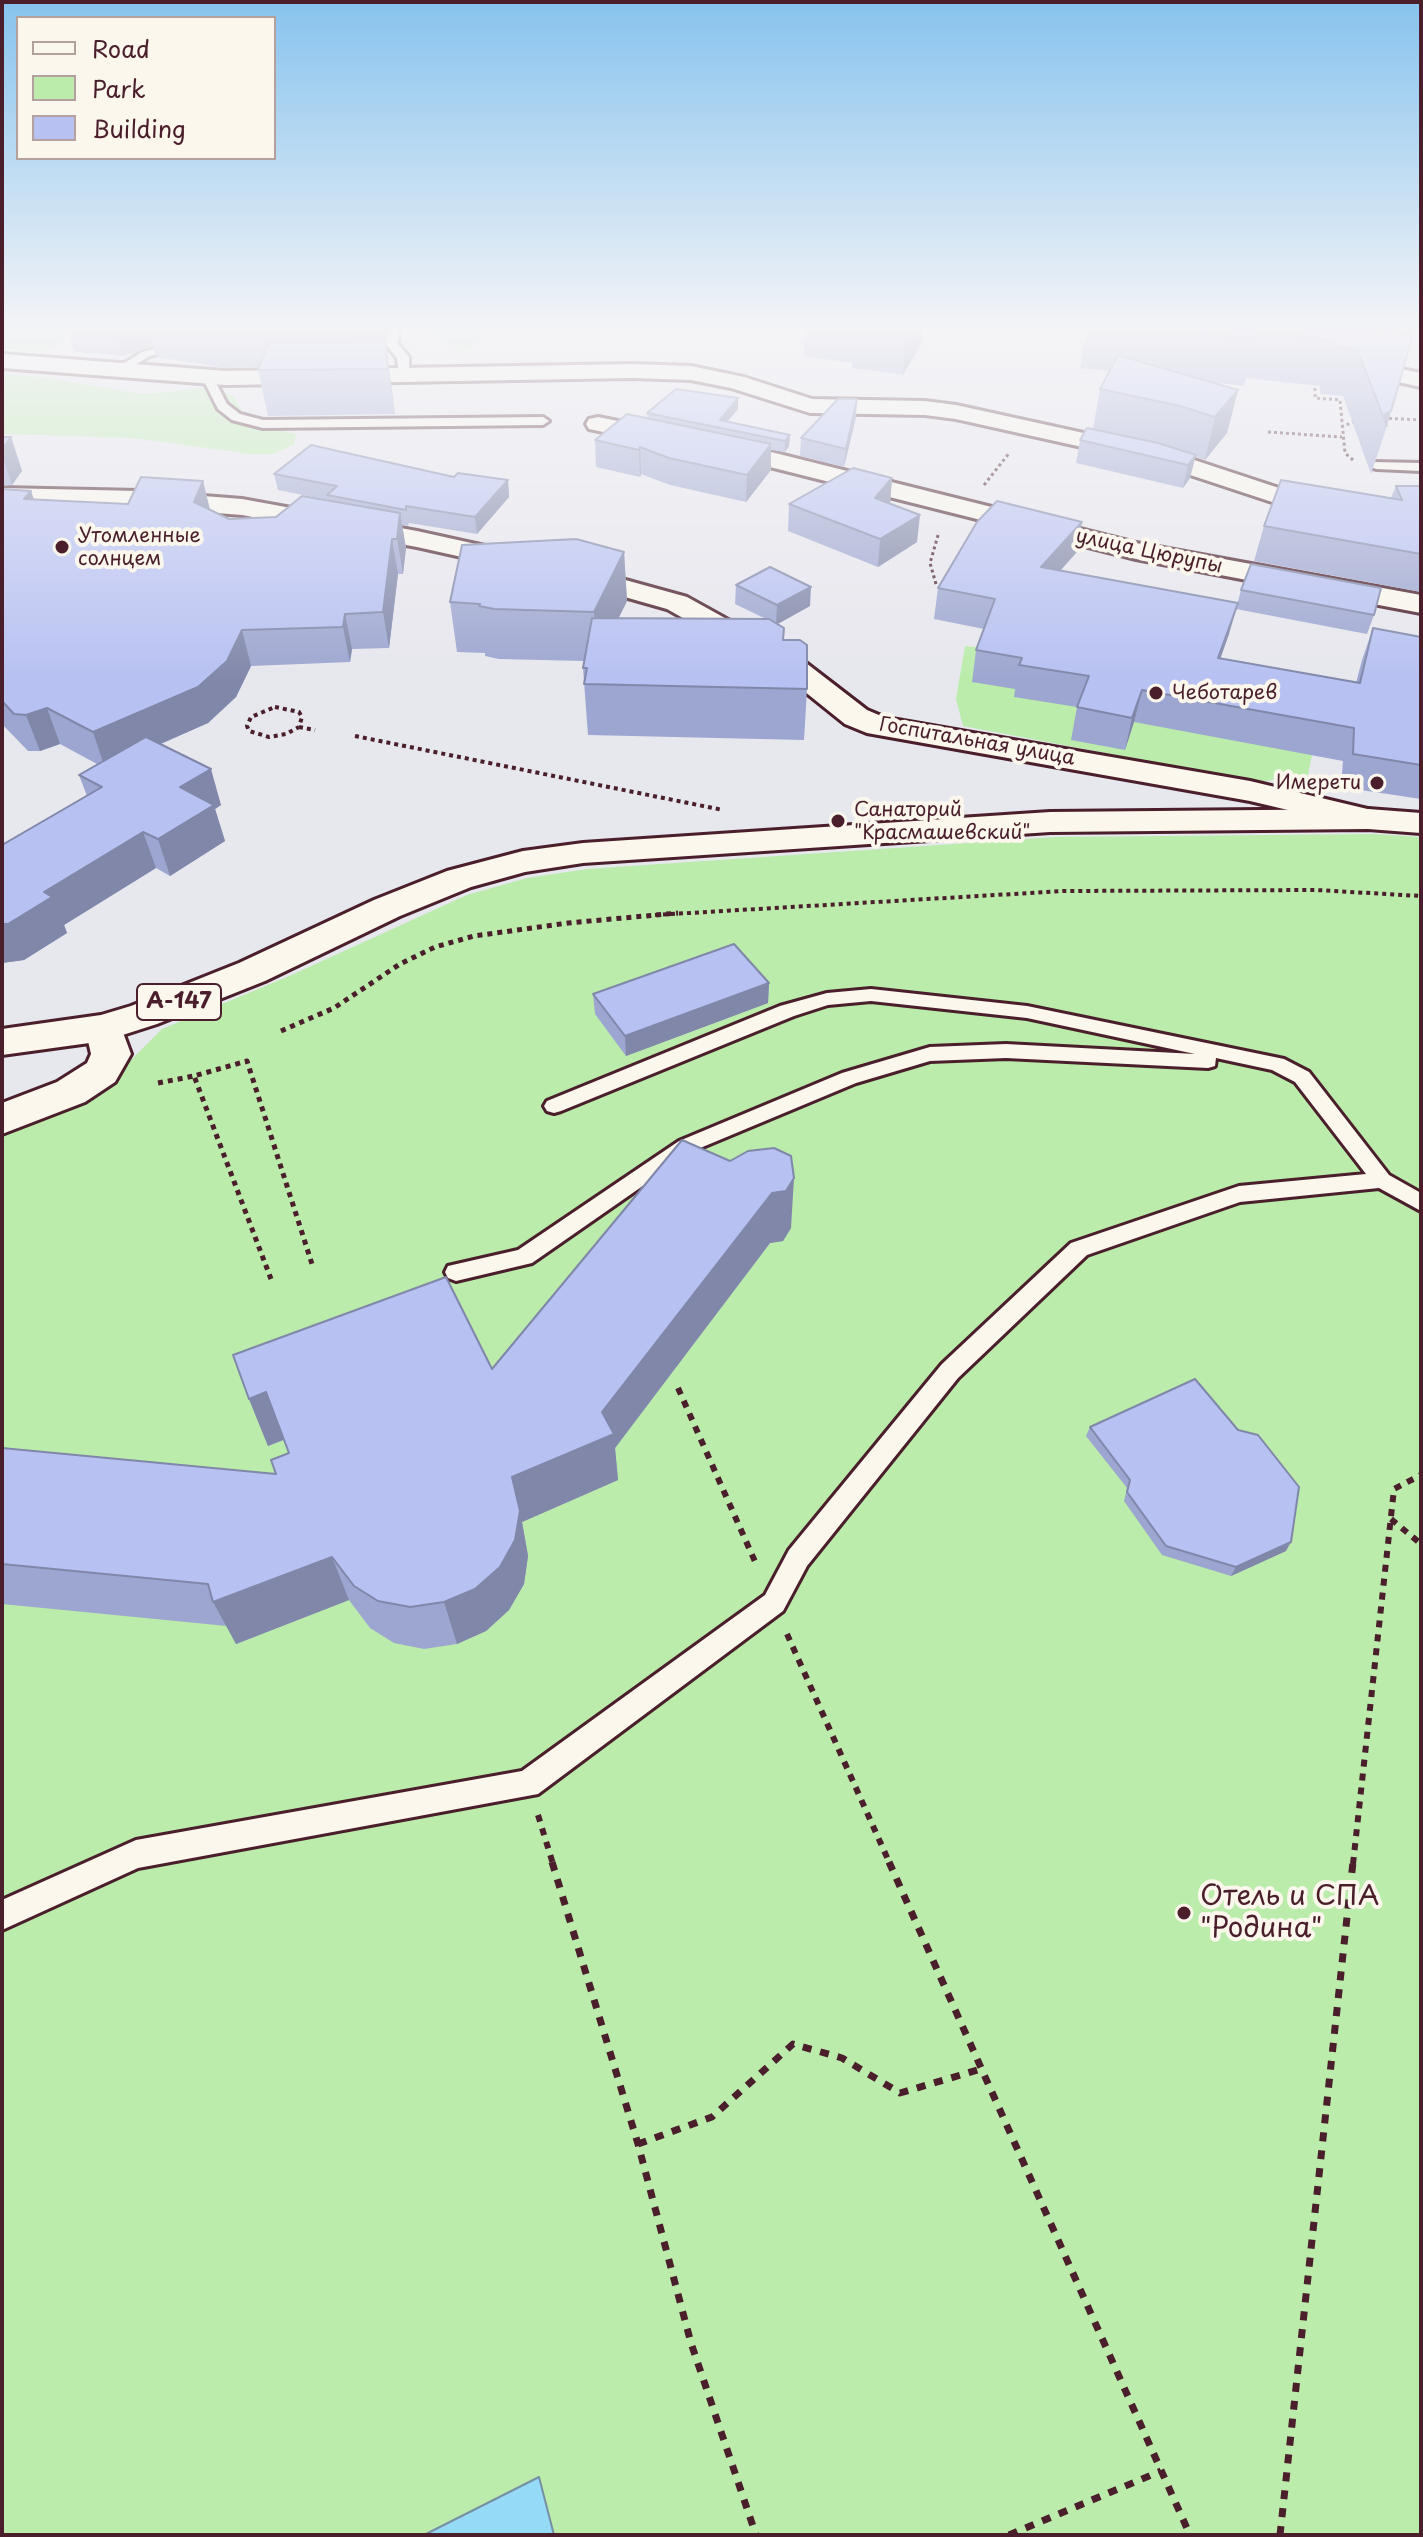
<!DOCTYPE html>
<meta charset="utf-8">
<style>
body{margin:0}
#map{position:relative;width:1423px;height:2537px;overflow:hidden;background:#e7e7ee;font-family:"Playpen Sans",sans-serif}
canvas{display:block}
.frame{position:absolute;inset:0;border:4px solid #4a1f2b;pointer-events:none}
.legend{position:absolute;left:16px;top:16px;width:260px;height:144px;box-sizing:border-box;background:#fbf7ec;border:2px solid #b4a19f;margin:0;padding:10px 14px;list-style:none;font-size:24px;color:#4a1f2b}
.legend li{display:flex;align-items:center;gap:16px;height:40px}
.legend b{width:40px;border:2px solid #b4a19f}
</style>
<div id="map">
<canvas width="1423" height="2537"></canvas>
<div class="frame"></div>
<ul class="legend">
<li><b style="height:10px;background:#fbf7ec"></b>Road</li>
<li><b style="height:22px;background:#bbecab"></b>Park</li>
<li><b style="height:22px;background:#b7c1f2"></b>Building</li>
</ul>
</div>
<script>
const context = document.querySelector('canvas').getContext('2d');
context.lineJoin = 'round';
function fillPath(path, color) {
  context.fillStyle = color;
  context.fill(path, 'evenodd');
}
function poly(rows) {
  const path = new Path2D();
  for (const r of rows) {
    path.moveTo(r[0], r[1]);
    for (let i = 2; i < r.length; i += 2) path.lineTo(r[i], r[i + 1]);
  }
  return path;
}
function strokePath(path, color, width, dash) {
  context.strokeStyle = color;
  context.lineWidth = width;
  context.lineCap = dash ? 'butt' : 'round';
  context.setLineDash(dash || []);
  context.stroke(path);
}
function drawText(font, color, halo, rows, align = 'center') {
  context.font = font + ' "Playpen Sans",sans-serif';
  context.lineWidth = 8;
  context.setLineDash([]);
  context.textBaseline = 'middle';
  context.strokeStyle = halo;
  context.fillStyle = color;
  for (const [text, x, y, turn = 0] of rows) {
    context.save();
    context.translate(x, y);
    context.rotate((+turn || 0) * Math.PI / 180);
    context.textAlign = isNaN(turn) ? turn : align;
    if (halo) context.strokeText(text, 0, 0);
    context.fillText(text, 0, 0);
    context.restore();
  }
}
fillPath(poly([
 [2,327,82,327,47,351,2,349],
 [415,327,484,327,487,337,463,351],
 [2,374,41,377,143,394,204,388,233,395,249,423,296,434,294,445,273,454,251,454,133,438,2,434],
 [965,646,1060,656,1322,705,1308,775,1259,782,963,726,956,699],
 [1375,834,1421,837,1421,2535,2,2535,2,1133,120,1071,162,1029,287,977,467,895,527,878,587,869,1056,837]
]), '#bbecab');
const water = poly([
 [539,2477,554,2535,424,2535,539,2477]
]);
fillPath(water, '#95daf7');
strokePath(water, '#778fa5', 2);
const service = poly([
 [384,327,399,328,398,344,409,357,409,377,399,375,397,358,386,345,387,330,384,327],
 [181,342,185,343,185,347,150,356,123,372,113,370,142,352,181,342],
 [204,375,212,375,227,404,240,414,263,420,543,417,549,421,543,425,263,428,232,420,218,409,202,377,204,375],
 [1373,462,1421,463,1421,471,1377,469,1373,468,1373,462],
 [871,989,1027,1006,1284,1059,1309,1072,1389,1175,1421,1193,1421,1211,1379,1188,1240,1202,1087,1255,958,1378,807,1566,783,1611,538,1794,138,1868,2,1930,2,1900,136,1840,522,1771,765,1595,789,1550,942,1364,1071,1243,1239,1186,1366,1174,1295,1082,1272,1070,1216,1058,1215,1066,1208,1068,1006,1058,930,1061,856,1083,693,1151,532,1263,456,1281,448,1278,445,1272,448,1266,518,1250,679,1141,842,1073,930,1047,1006,1044,1195,1054,1027,1018,871,1001,828,1005,794,1016,561,1111,554,1113,547,1111,544,1106,547,1101,780,1006,827,993,871,989]
]);
const minor = poly([
 [2,354,226,371,632,364,691,366,744,377,812,399,925,401,956,405,1170,452,1282,489,1367,501,1421,504,1421,520,1367,517,1278,504,1154,463,956,419,925,415,810,413,731,388,691,380,632,378,226,385,2,368,2,354],
 [1397,368,1421,373,1421,387,1389,380,1385,375,1389,370,1397,368],
 [598,417,763,450,1136,543,1421,595,1421,613,1136,559,762,465,589,429,586,424,589,419,598,417],
 [2,488,139,491,242,499,417,531,571,565,687,597,806,663,867,710,886,718,1250,781,1380,812,1385,819,1380,826,1368,829,1250,801,867,733,845,724,784,675,667,609,565,580,417,547,242,515,139,507,2,504,2,488],
 [104,1015,118,1019,131,1054,115,1082,85,1102,2,1134,2,1103,57,1082,87,1063,91,1054,85,1028,90,1019,104,1015]
]);
const primary = poly([
 [1368,809,1421,813,1421,833,1368,829,1050,832,583,863,525,872,471,887,400,916,265,981,157,1024,104,1041,2,1055,2,1029,101,1015,131,1006,239,963,374,900,447,871,523,851,583,843,1050,812,1368,809]
]);
strokePath(service, '#4a1f2b', 6);
strokePath(minor, '#4a1f2b', 6);
strokePath(primary, '#4a1f2b', 6);
strokePath(poly([
 [1315,382,1315,398,1340,400,1345,453,1353,460],
 [1383,418,1421,420],
 [1341,427,1358,420],
 [1268,432,1342,437],
 [984,485,1010,452],
 [936,584,930,563,939,532]
]), '#4a1f2b', 3, [3, 3]);
strokePath(poly([
 [275,707,299,712,302,717,299,727,286,734,269,737,249,731,247,726,251,717,275,707],
 [299,727,315,730],
 [355,736,723,810],
 [655,915,1064,891,1316,890,1421,896]
]), '#4a1f2b', 4, [4, 4]);
strokePath(poly([
 [281,1031,334,1008,400,964,435,947,474,936,568,923,678,913],
 [158,1083,194,1076],
 [271,1279,194,1076,247,1061,312,1264]
]), '#4a1f2b', 5, [5, 5]);
strokePath(poly([
 [678,1388,757,1566],
 [1391,1519,1421,1544],
 [787,1634,890,1864],
 [538,1815,553,1864],
 [1353,1864,1394,1489,1421,1475]
]), '#4a1f2b', 6, [7, 7]);
strokePath(poly([
 [552,1862,638,2144,691,2343,756,2535],
 [889,1862,1190,2535],
 [638,2144,712,2117,793,2044,842,2058,900,2093,981,2069],
 [1009,2535,1161,2471],
 [1280,2535,1353,1862]
]), '#4a1f2b', 7, [9, 9]);
fillPath(service, '#fbf7ec');
fillPath(minor, '#fbf7ec');
fillPath(primary, '#fbf7ec');
fillPath(poly([
 [67,327,384,327,395,414,268,416,258,370,259,367,226,368,156,357,153,346,123,356,74,352],
 [805,327,923,327,922,342,903,375,852,368,852,363,803,356],
 [1087,327,1415,327,1387,426,1371,474,1343,396,1320,394,1320,386,1246,378,1244,386,1210,382,1238,390,1227,433,1205,460,1195,457,1190,478,1183,488,1076,463,1080,440,1093,429,1100,389,1110,371,1080,368],
 [738,398,738,409,728,421,790,435,789,446,785,452,771,450,771,470,746,502,670,485,641,474,640,477,596,467,595,440,648,418,647,413],
 [856,417,844,467,800,456,801,438],
 [2,437,11,437,22,471,12,485,2,486],
 [274,474,454,477,508,480,509,497,477,534,409,523,408,526,402,525,406,548,403,574,398,574,389,648,352,649,350,662,251,666,236,697,208,723,161,744,221,805,215,809,225,841,170,876,156,868,64,925,67,933,24,960,2,963,2,845,87,796,79,775,97,764,60,744,40,751,28,751,2,724,2,489,34,499,128,504,203,481,210,509,229,519,276,517,328,500,278,490],
 [892,478,890,504,917,542,878,567,788,531,789,504],
 [1396,486,1421,486,1421,592,1254,561,1264,526,1391,498],
 [624,552,627,601,618,619,766,619,735,604,736,585,810,606,777,624,807,689,804,740,588,735,583,668,584,661,499,659,485,656,485,653,457,652,450,602],
 [1076,553,1060,570,1229,634,1220,659,1356,683,1362,660,1373,628,1421,637,1421,799,1341,787,1343,761,1134,722,1125,750,1071,740,1077,707,1014,697,1015,689,972,682,976,650,984,629,934,619,938,588],
 [1241,590,1374,615,1367,634,1236,609],
 [769,983,768,1003,626,1056,595,1014,593,994],
 [791,1228,783,1241,770,1243,615,1448,618,1480,522,1522,528,1556,524,1584,509,1610,486,1631,457,1644,424,1649,394,1643,370,1628,349,1600,236,1644,227,1626,2,1604,2,1448,276,1474,289,1453,284,1440,268,1446,249,1399,492,1369],
 [1090,1427,1286,1551,1231,1576,1162,1555,1124,1501,1127,1488,1086,1436]
]), '#9da6d0');
fillPath(poly([
 [115,327,148,327,153,346,123,356],
 [911,327,923,327,922,342,903,375,906,335],
 [385,341,391,385,395,414,388,369],
 [1238,390,1227,433,1205,460,1215,417],
 [738,398,738,409,722,428,720,420],
 [857,399,856,417,844,467,846,449],
 [1391,411,1387,425,1385,414],
 [790,435,789,446,785,452,785,441],
 [11,437,22,471,12,485,2,455,2,449],
 [771,444,771,470,746,502,747,475],
 [640,447,641,474,640,477,639,450],
 [1196,455,1190,478,1183,488,1188,465],
 [892,478,890,505,875,498],
 [508,480,509,497,477,534,475,517],
 [203,481,211,516,194,502],
 [31,491,43,526,24,499],
 [400,513,406,548,403,574,397,539],
 [920,515,917,542,878,567,880,539],
 [1082,522,1076,553,1036,598,1041,567],
 [392,539,398,574,389,648,383,612],
 [624,552,627,601,597,662,594,612],
 [811,587,810,606,776,625,777,605],
 [1238,603,1229,634,1209,690,1218,658],
 [345,614,352,649,350,662,343,627],
 [242,630,251,666,236,697,208,723,105,768,93,732],
 [1142,690,1134,722,1125,750,1132,718],
 [47,708,60,744,40,751,26,715],
 [211,769,221,805,215,809,225,841,170,876,158,839,180,787],
 [143,832,156,868,64,925,67,933,24,960,2,963,2,924,44,892],
 [769,983,768,1003,626,1056,625,1036],
 [794,1178,791,1228,783,1241,770,1243,615,1448,618,1480,522,1522,528,1556,524,1584,509,1610,486,1631,457,1644,444,1602,512,1477,602,1412,772,1193],
 [266,1392,285,1439,268,1446,249,1399],
 [1291,1542,1286,1551,1231,1576,1236,1567],
 [332,1557,349,1600,236,1644,213,1602]
]), '#8087a9');
const building = poly([
 [164,327,236,327,287,334,219,336,164,327],
 [855,327,911,327,906,335,854,329,855,327],
 [1138,327,1373,327,1398,332,1412,338,1391,411,1385,414,1387,426,1357,349,1334,347,1334,340,1258,332,1255,339,1138,327],
 [385,341,388,369,258,370,269,343,385,341],
 [1118,355,1238,390,1215,417,1180,406,1100,389,1118,355],
 [676,389,738,398,720,420,790,435,785,441,647,413,676,389],
 [838,399,857,399,846,449,801,438,838,399],
 [627,414,771,444,747,475,669,458,640,447,639,450,595,440,627,414],
 [1087,428,1158,443,1196,455,1188,465,1080,440,1087,428],
 [2,437,11,437,2,449,2,437],
 [311,445,454,477,458,473,508,480,475,517,406,506,406,510,327,495,337,486,274,474,311,445],
 [853,468,892,478,875,498,920,515,880,539,789,504,853,468],
 [141,477,203,481,194,502,229,519,276,517,302,496,400,513,397,539,392,539,383,612,345,614,343,627,242,630,227,661,198,687,93,732,47,708,26,715,14,714,2,701,2,489,31,491,24,499,128,504,141,477],
 [1281,480,1402,500,1396,486,1421,486,1421,554,1264,526,1281,480],
 [997,501,1082,522,1041,567,1238,603,1218,658,1360,683,1373,628,1421,637,1421,765,1353,754,1354,728,1142,690,1132,718,1077,707,1089,676,1019,665,1022,658,976,650,995,599,938,588,977,522,997,501],
 [576,539,624,552,594,612,494,609,479,606,480,604,450,602,462,545,576,539],
 [1251,564,1381,588,1374,615,1241,590,1251,564],
 [770,567,811,587,777,605,736,585,770,567],
 [592,618,769,619,784,628,783,640,800,640,807,645,807,689,584,684,587,668,583,668,592,618],
 [146,737,211,769,180,787,214,805,158,839,143,832,44,892,52,897,8,924,2,924,2,845,102,787,79,775,146,737],
 [734,944,769,983,625,1036,593,994,734,944],
 [682,1140,730,1161,748,1151,774,1148,791,1156,794,1178,786,1191,772,1193,602,1412,614,1434,512,1477,520,1511,515,1540,500,1567,475,1589,444,1602,410,1607,378,1601,354,1586,332,1557,213,1602,208,1584,2,1564,2,1448,276,1474,271,1460,289,1453,266,1392,249,1399,233,1355,446,1277,492,1369,682,1140],
 [1195,1379,1238,1430,1258,1435,1299,1487,1291,1542,1236,1567,1166,1546,1127,1492,1130,1480,1090,1427,1195,1379]
]);
fillPath(building, '#b7c1f2');
strokePath(building, '#8087a9', 2);
const sky = context.createLinearGradient(0, 0, 0, 682);
sky.addColorStop(0, '#87c3ee');
sky.addColorStop(0.48, '#f4f4f7');
sky.addColorStop(1, '#f4f4f700');
context.fillStyle = sky;
context.fillRect(0, 0, 1423, 682);
for (const [x, y, r, color] of [
 [62,547,8,"#4a1f2b"],
 [1156,693,8,"#4a1f2b"],
 [1377,783,8,"#4a1f2b"],
 [838,821,8,"#4a1f2b"],
 [1184,1913,8,"#4a1f2b"]
]) {
  const dot = new Path2D();
  dot.arc(x, y, r, 0, 2 * Math.PI);
  context.fillStyle = color;
  context.fill(dot);
  strokePath(dot, '#fbf7ec', 3);
}
drawText('20px', '#4a1f2b', '#fbf7ec', [
 ["Утомленные",78,536],
 ["солнцем",78,559],
 ["Чеботарев",1172,693],
 ["Имерети",1361,783,"right"],
 ["Санаторий",854,810],
 ["\"Красмашевский\"",854,833]
], 'left');
drawText('20px', '#4a1f2b', '#fbf7ec', [
 ["улица Цюрупы",1149,552,12],
 ["Госпитальная улица",977,742,10]
]);
for (const [x, y, w] of [
 [179,1002,84]
]) {
  const box = new Path2D();
  box.roundRect(x - w / 2, y - 18, w, 36, 6);
  context.fillStyle = '#fbf7ec';
  context.fill(box);
  strokePath(box, '#4a1f2b', 2);
}
drawText('bold 22px', '#4a1f2b', null, [
 ["А-147",179,1002]
]);
drawText('28px', '#4a1f2b', '#fbf7ec', [
 ["Отель и СПА",1200,1897],
 ["\"Родина\"",1200,1929]
], 'left');
</script>
